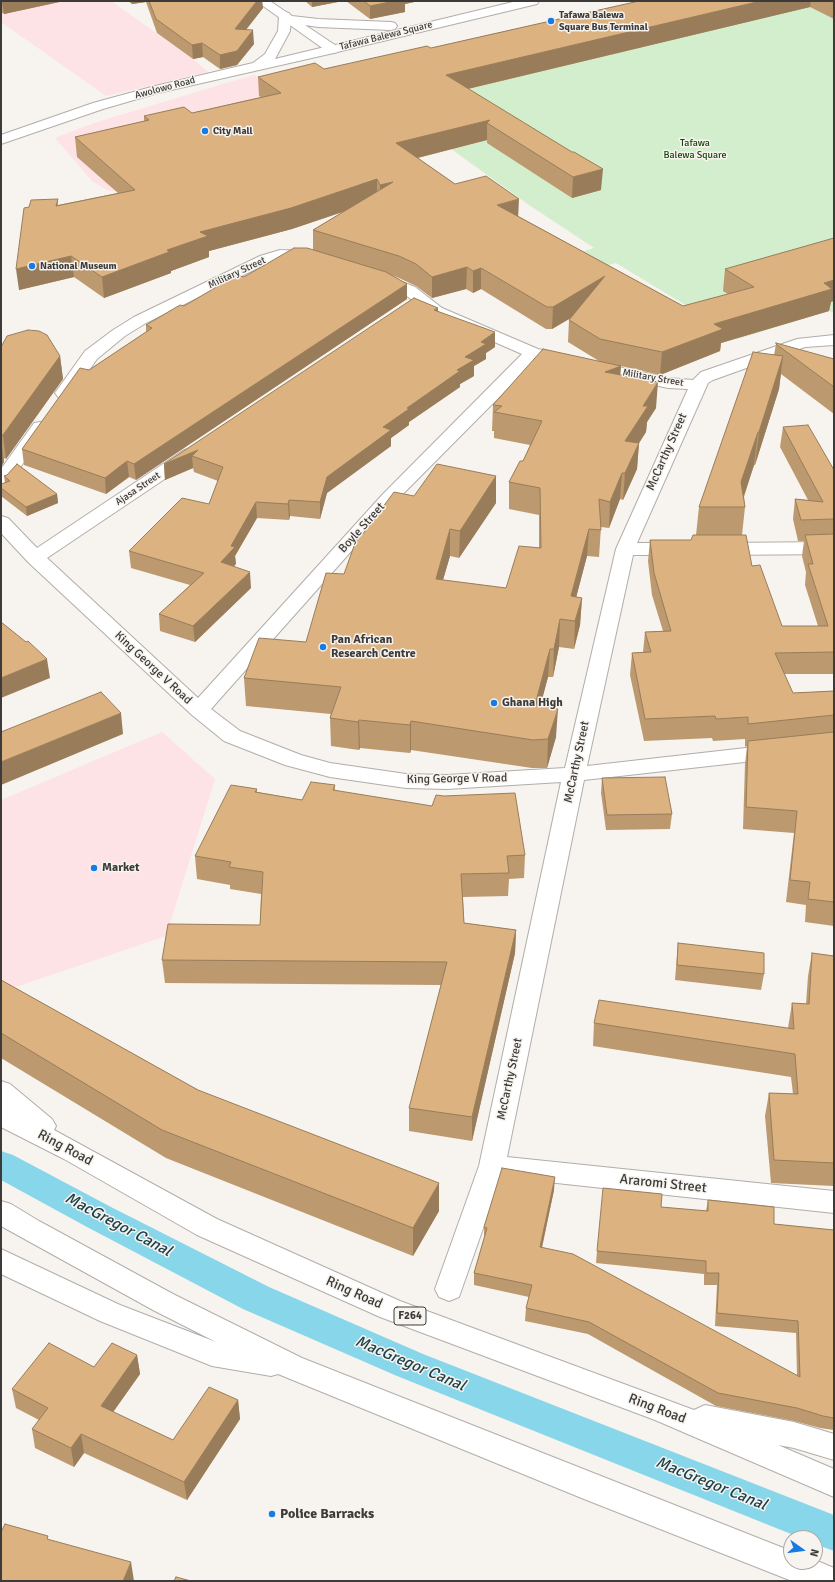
<!DOCTYPE html>
<style>
body{margin:0}
#map{position:relative;width:835px;height:1582px;overflow:hidden;background:#f7f3ef;font-family:Signika,sans-serif}
canvas{display:block}
.frame{position:absolute;inset:0;border:2px solid #3c3b39;pointer-events:none}
.north{position:absolute;left:783px;top:1530px;width:40px;height:40px;box-sizing:border-box;background:#f7f3ef;border:1px solid #aca9a6;border-radius:50%;rotate:104deg;font-size:11px;font-weight:700;line-height:16px;text-align:center;color:#3c3b39}
.north::after{content:'';display:block;margin:auto;width:14px;height:18px;background:#187be3;clip-path:polygon(50% 0,100% 100%,50% 72%,0 100%)}
</style>
<div id="map">
<canvas width="835" height="1582"></canvas>
<div class="frame"></div>
<div class="north">N</div>
</div>
<script>
const context = document.querySelector('canvas').getContext('2d');
context.lineJoin = 'round';
function fillPath(path, color) {
  context.fillStyle = color;
  context.fill(path, 'evenodd');
}
function poly(rows) {
  const path = new Path2D();
  for (const r of rows) {
    path.moveTo(r[0], r[1]);
    for (let i = 2; i < r.length; i += 2) path.lineTo(r[i], r[i + 1]);
  }
  return path;
}
function strokePath(path, color, width, dash) {
  context.strokeStyle = color;
  context.lineWidth = width;
  context.lineCap = dash ? 'butt' : 'round';
  context.setLineDash(dash || []);
  context.stroke(path);
}
function drawText(font, color, halo, rows, align = 'center') {
  context.font = font + ' Signika,sans-serif';
  context.lineWidth = 3;
  context.setLineDash([]);
  context.textBaseline = 'middle';
  context.strokeStyle = halo;
  context.fillStyle = color;
  for (const [text, x, y, turn = 0] of rows) {
    context.save();
    context.translate(x, y);
    context.rotate((+turn || 0) * Math.PI / 180);
    context.textAlign = isNaN(turn) ? turn : align;
    if (halo) context.strokeText(text, 0, 0);
    context.fillText(text, 0, 0);
    context.restore();
  }
}
fillPath(poly([
 [1,1,111,1,193,59,208,72,106,96,1,22],
 [255,75,289,98,123,191,109,191,92,181,55,138,94,123,236,80],
 [162,732,215,779,166,936,1,992,1,800]
]), '#fde2e6');
fillPath(poly([
 [834,1,834,313,829,311,737,339,710,320,616,263,586,271,565,257,594,248,529,205,451,149,422,156,427,65]
]), '#d3eecd');
fillPath(poly([
 [1,1151,13,1155,111,1207,269,1287,423,1354,834,1515,834,1551,815,1544,815,1538,801,1538,397,1376,243,1309,87,1227,1,1180,1,1151]
]), '#88d6e9');
const street = poly([
 [280,250,310,251,315,253,318,256,315,259,310,261,280,260,270,262,146,323,125,336,97,359,70,397,64,398,58,397,55,393,85,351,113,330,134,317,260,256,280,250],
 [379,273,415,287,442,308,538,349,668,378,693,380,701,372,797,339,834,335,834,345,805,347,713,380,708,383,637,543,678,543,685,545,687,549,685,553,678,555,633,555,587,766,834,738,834,752,584,780,507,1157,834,1191,834,1213,501,1177,459,1297,449,1301,439,1297,435,1289,479,1166,561,782,447,789,406,788,330,777,285,765,224,741,192,715,28,562,1,533,1,516,8,518,37,548,184,450,190,449,196,450,199,454,196,458,47,558,198,698,383,494,522,354,430,314,403,293,373,281,371,278,373,275,379,273],
 [537,359,668,388,688,389,616,549,565,768,447,775,406,774,330,763,301,755,240,731,211,709,395,502,537,359],
 [40,422,46,423,49,427,14,476,7,483,1,484,1,469,34,423,40,422],
 [834,542,834,554,719,555,712,553,710,549,712,545,719,543,834,542]
]);
const secondary = poly([
 [285,12,289,13,291,16,290,31,275,59,333,45,338,46,339,49,338,52,158,93,103,109,1,144,1,135,93,103,155,86,253,63,265,54,278,31,279,16,281,13,285,12]
]);
const primary = poly([
 [256,1,270,1,292,16,318,19,391,22,395,23,397,26,395,29,391,30,318,27,305,25,335,45,517,1,539,1,537,4,333,53,328,52,256,1]
]);
const highway = poly([
 [1,1081,10,1084,52,1119,56,1126,54,1130,217,1219,400,1301,694,1410,705,1405,794,1422,834,1434,834,1460,794,1448,778,1445,834,1469,834,1497,655,1420,380,1317,197,1235,64,1159,1,1127,1,1081],
 [1,1201,11,1204,39,1221,173,1294,302,1358,791,1551,791,1562,815,1562,815,1560,834,1568,834,1581,792,1581,584,1499,278,1374,271,1376,212,1366,100,1321,1,1274,1,1249,120,1305,216,1342,153,1310,1,1226,1,1201]
]);
strokePath(street, '#b1aeaa', 2);
strokePath(secondary, '#b1aeaa', 2);
strokePath(primary, '#b1aeaa', 2);
strokePath(highway, '#b1aeaa', 2);
fillPath(street, '#fff');
fillPath(secondary, '#fff');
fillPath(primary, '#fff');
fillPath(highway, '#fff');
fillPath(poly([
 [1,1,64,1,4,14,1,12],
 [128,1,262,1,263,8,246,30,254,44,237,65,220,69,203,57,193,59,157,33,146,2,132,4],
 [305,1,343,1,312,7],
 [346,1,419,1,405,4,405,12,370,19],
 [639,1,834,1,834,19,810,7,468,89,601,190,572,198,487,143,487,140,418,158,455,184,518,216,683,306,728,294,723,291,725,269,831,302,829,311,721,343,720,351,660,375,621,366,620,375,656,408,647,422,646,432,639,443,637,469,623,500,620,499,609,528,601,527,599,557,587,556,576,597,582,598,580,625,574,649,559,647,553,677,548,677,540,706,556,737,547,768,532,768,411,750,410,753,360,748,359,750,331,746,330,718,331,714,246,706,244,678,306,642,344,574,362,535,414,496,496,476,496,503,459,558,450,556,443,580,506,588,539,548,539,515,509,509,509,482,523,461,530,445,494,438,494,431,492,431,493,405,599,361,568,342,569,320,571,318,552,329,546,329,481,289,473,293,466,289,432,298,416,286,399,278,392,275,407,284,407,299,136,480,129,477,106,494,24,465,22,449,89,370,146,332,146,325,244,277,313,250,313,230,343,212,292,229,209,251,209,257,171,271,171,273,104,298,74,277,19,290,29,207,58,199,58,205,118,193,77,157,75,137,144,121,144,116,192,113,261,97,259,96,258,77,324,69,431,48],
 [438,308,438,311,495,347,486,353,486,359,474,366,474,376,460,384,460,387,409,422,409,425,391,438,391,446,327,493,320,519,290,516,289,520,257,518,235,556,236,564,233,566,251,588,195,642,160,631,159,614,190,585,131,568,129,551,209,504,218,481,194,472,193,468,165,480,164,464],
 [776,344,834,359,834,414,781,374,779,389,755,465,754,465,744,497,745,507,742,535,752,566,782,626,818,626,805,585,806,572,802,556,804,541,798,541,793,519,795,499,808,500,780,447,783,427,834,470,834,674,784,674,793,693,834,691,834,926,805,922,806,905,786,902,794,833,743,829,745,764,747,746,745,747,745,739,713,741,712,738,644,741,630,675,632,653,643,652,645,632,663,631,652,595,648,561,650,540,691,540,696,535,699,507,774,355],
 [1,347,60,356,63,379,6,459,4,458,4,462,1,467],
 [4,476,57,494,58,503,27,516,1,496,1,484,5,483],
 [602,778,672,814,670,829,606,830,601,793],
 [335,785,335,790,525,855,524,878,509,879,508,896,463,897,464,923,516,930,515,953,472,1141,409,1131,409,1108,441,985,165,983,162,960,260,925,261,894,230,889,230,885,197,879,195,856,257,789,257,792,302,800],
 [678,943,764,974,761,990,675,980],
 [812,953,834,956,834,1186,771,1183,765,1116,769,1093,793,1094,791,1077,593,1046,594,1023,788,1028,792,1003,806,1004,808,976],
 [1,980,198,1090,439,1211,413,1256,166,1158,1,1058],
 [554,1190,542,1248,797,1375,796,1333,715,1326,717,1285,704,1285,704,1274,596,1263,597,1251,661,1207,706,1211,708,1200,774,1224,834,1230,834,1430,820,1428,794,1421,716,1406,588,1334,525,1321,526,1308,529,1297,474,1285,474,1273,484,1239,484,1227],
 [137,1355,140,1374,113,1412,173,1440,238,1400,240,1419,187,1500,84,1453,74,1467,35,1448,32,1429,39,1420,16,1408,12,1389]
]), '#bc996e');
fillPath(poly([
 [2,1,64,1,4,14],
 [131,1,146,1,146,2,132,4],
 [257,1,262,1,263,8,236,42,235,29],
 [312,1,343,1,312,7],
 [395,1,419,1,405,4,405,12,370,19,370,6],
 [761,1,811,1,810,7,446,94,446,75],
 [253,30,254,44,237,65,220,69,220,55],
 [202,43,203,57,193,59,192,45],
 [490,120,487,123,487,140,397,163,396,143],
 [603,169,601,190,572,198,573,177],
 [377,179,377,200,292,229,209,251,209,257,171,271,171,273,104,298,102,277,167,250,200,232],
 [393,182,380,206,380,185],
 [519,199,518,220,497,205],
 [71,256,74,277,19,290,16,269],
 [467,267,466,289,432,298,432,277],
 [481,268,481,289,473,293,473,271],
 [605,276,604,298,552,329,553,307],
 [834,280,834,301,831,302,829,311,721,343,720,351,660,375,662,352,714,324,824,283],
 [407,284,407,299,136,480,134,464],
 [438,308,438,323,434,310],
 [495,332,495,347,486,353,486,359,474,366,474,376,460,384,460,387,409,422,409,425,391,438,391,446,327,493,320,519,320,502,327,477,383,427,407,408,465,357,481,342],
 [60,356,63,379,6,459,3,435],
 [783,356,779,389,755,465,759,432],
 [621,366,619,391,605,372],
 [658,382,656,408,647,422,646,432,639,443,637,469,623,500,625,473,625,441,643,406],
 [758,432,754,465,740,507,741,482],
 [1,440,4,462,1,467],
 [198,450,192,456,193,468,165,480,164,464],
 [127,461,129,477,106,494,105,478],
 [622,473,620,499,609,528,610,502],
 [496,476,496,503,459,558,460,531],
 [57,494,58,503,27,516,26,507],
 [289,500,290,516,289,520,288,504],
 [256,502,257,518,235,556,236,564,222,579,221,562],
 [450,529,450,556,435,607,436,579],
 [589,529,587,556,570,621,571,596],
 [250,572,251,588,195,642,193,626],
 [582,598,580,625,574,649,575,621],
 [560,619,559,647,553,677,554,649],
 [550,649,548,677,533,734,535,705],
 [47,659,50,678,1,698,1,678],
 [558,709,556,737,547,768,548,739],
 [121,713,123,734,1,785,1,762],
 [359,720,360,748,359,750,358,722],
 [411,721,411,750,410,753,410,725],
 [516,930,515,953,472,1141,472,1117],
 [555,1177,554,1190,539,1260,540,1247],
 [439,1183,439,1211,413,1256,413,1228],
 [137,1355,140,1374,104,1425,101,1406],
 [238,1400,240,1419,187,1500,184,1482],
 [81,1434,84,1453,74,1467,71,1448],
 [131,1562,134,1581,123,1581]
]), '#997d5a');
const building = poly([
 [149,1,257,1,235,29,253,30,237,51,220,55,202,43,192,45,156,19,149,1],
 [364,1,395,1,370,6,364,1],
 [639,1,761,1,446,75,572,152,574,152,603,169,573,177,487,123,490,120,396,143,455,184,486,176,519,199,497,205,683,306,754,287,725,269,834,238,834,280,824,283,832,289,714,324,723,329,662,352,600,339,569,320,605,276,553,307,547,307,481,268,473,271,467,267,432,277,416,264,399,256,313,230,393,182,380,185,377,179,291,208,200,232,208,236,167,250,169,252,102,277,71,256,16,269,24,208,29,207,31,200,58,199,56,206,135,190,75,137,149,120,144,116,184,107,192,113,281,93,258,77,315,63,324,69,427,46,431,48,639,1],
 [294,248,307,248,386,272,407,284,134,464,127,461,105,478,22,449,80,368,89,370,152,328,146,325,180,305,184,306,237,275,244,277,294,248],
 [414,298,438,308,434,310,495,332,481,342,486,344,465,357,474,360,457,370,460,371,407,408,409,409,383,427,391,430,327,477,320,502,289,500,288,504,256,502,231,546,235,547,221,562,250,572,193,626,159,614,204,573,129,551,182,498,209,504,223,467,192,456,198,450,164,464,414,298],
 [28,330,39,331,47,335,60,356,3,435,1,435,1,347,7,336,28,330],
 [776,343,834,359,834,387,776,344,776,343],
 [543,349,621,366,605,372,658,382,643,406,648,406,625,441,639,443,625,473,622,473,610,502,599,499,601,530,589,529,571,596,582,598,575,621,560,619,554,649,550,649,535,705,558,709,548,739,533,740,411,721,410,725,359,720,358,722,330,718,341,687,244,678,259,638,306,642,326,573,344,574,358,535,362,535,394,492,414,496,437,464,496,476,460,531,450,529,436,579,506,588,519,546,541,548,540,488,509,482,520,461,523,461,542,421,494,412,502,406,493,405,543,349],
 [753,352,783,356,759,432,758,432,741,482,745,507,699,507,753,352],
 [808,425,834,470,834,519,801,520,795,499,823,502,783,427,808,425],
 [17,464,57,494,26,507,1,488,1,484,10,481,4,476,7,475,17,464],
 [834,534,834,652,775,653,793,693,834,691,834,715,748,724,748,717,716,719,715,716,645,719,632,653,651,652,645,632,671,631,654,573,650,540,691,540,693,535,746,535,752,566,760,565,782,626,828,626,808,564,813,564,805,535,834,534],
 [1,622,26,642,28,641,47,659,1,678,1,622],
 [101,692,121,713,1,762,1,732,101,692],
 [834,732,834,902,808,899,810,882,790,880,797,811,746,807,748,741,834,732],
 [665,777,672,814,607,815,602,778,665,777],
 [311,782,335,785,333,790,432,806,436,795,444,796,515,793,525,855,507,856,509,873,461,874,464,923,516,930,472,1117,409,1108,447,962,162,960,168,924,260,925,263,872,229,867,231,862,195,856,231,785,257,789,255,792,302,800,311,782],
 [678,943,764,953,764,974,677,965,678,943],
 [812,953,834,956,834,1163,774,1160,769,1093,798,1094,795,1054,594,1023,599,1000,794,1029,792,1003,809,1004,812,953],
 [1,980,198,1090,439,1183,413,1228,162,1130,1,1033,1,980],
 [502,1168,555,1177,540,1247,573,1254,800,1377,798,1321,717,1313,719,1273,706,1273,706,1261,597,1251,603,1188,662,1194,661,1207,708,1211,708,1200,774,1207,774,1224,834,1230,834,1418,823,1416,797,1408,718,1393,589,1322,526,1308,532,1285,474,1273,487,1228,484,1227,502,1168],
 [49,1343,94,1367,112,1343,137,1355,101,1406,173,1440,209,1387,238,1400,184,1482,81,1434,71,1448,32,1429,48,1408,12,1389,49,1343],
 [5,1524,48,1536,47,1539,131,1562,123,1581,1,1581,1,1532,5,1524],
 [176,1577,191,1581,174,1581,176,1577]
]);
fillPath(building, '#dbb280');
strokePath(building, '#997d5a', 1);
for (const [x, y, r, color] of [
 [551,21,4,"#187be3"],
 [205,131,4,"#187be3"],
 [32,266,4,"#187be3"],
 [323,647,4,"#187be3"],
 [494,703,4,"#187be3"],
 [94,868,4,"#187be3"],
 [272,1514,4,"#187be3"]
]) {
  const dot = new Path2D();
  dot.arc(x, y, r, 0, 2 * Math.PI);
  context.fillStyle = color;
  context.fill(dot);
  strokePath(dot, '#f7f3ef', 1.5);
}
drawText('bold 10px', '#3c3b39', '#f7f3ef', [
 ["Tafawa Balewa",559,15],
 ["Square Bus Terminal",559,27],
 ["City Mall",213,131],
 ["National Museum",40,266]
], 'left');
drawText('10px', '#3c3b39', '#f7f3ef', [
 ["Tafawa Balewa Square",386,36,-14],
 ["Awolowo Road",165,88,-15],
 ["Military Street",237,273,-25],
 ["Military Street",653,378,10],
 ["Ajasa Street",138,489,-34]
]);
drawText('10px', '#114904', '#f7f3ef', [
 ["Tafawa",695,143],
 ["Balewa Square",695,155]
]);
for (const [x, y, w] of [
 [410,1316,32]
]) {
  const box = new Path2D();
  box.roundRect(x - w / 2, y - 9, w, 18, 3);
  context.fillStyle = '#f7f3ef';
  context.fill(box);
  strokePath(box, '#3c3b39', 1);
}
drawText('bold 11px', '#3c3b39', null, [
 ["F264",410,1316]
]);
drawText('12px', '#3c3b39', '#f7f3ef', [
 ["McCarthy Street",667,452,-66],
 ["Boyle Street",362,528,-48],
 ["King George V Road",153,668,43],
 ["McCarthy Street",577,762,-78],
 ["King George V Road",457,779,-1],
 ["McCarthy Street",510,1079,-78]
]);
drawText('bold 12px', '#3c3b39', '#f7f3ef', [
 ["Pan African",331,640],
 ["Research Centre",331,654],
 ["Ghana High",502,703],
 ["Market",102,868]
], 'left');
drawText('14px', '#3c3b39', '#f7f3ef', [
 ["Ring Road",65,1148,28],
 ["Araromi Street",663,1184,6],
 ["Ring Road",354,1293,24],
 ["Ring Road",657,1409,21]
]);
drawText('bold 14px', '#3c3b39', '#f7f3ef', [
 ["Police Barracks",280,1514]
], 'left');
drawText('italic 16px', '#1d424b', '#f7f3ef', [
 ["MacGregor Canal",118,1225,28],
 ["MacGregor Canal",410,1364,23],
 ["MacGregor Canal",711,1484,22]
]);
</script>
